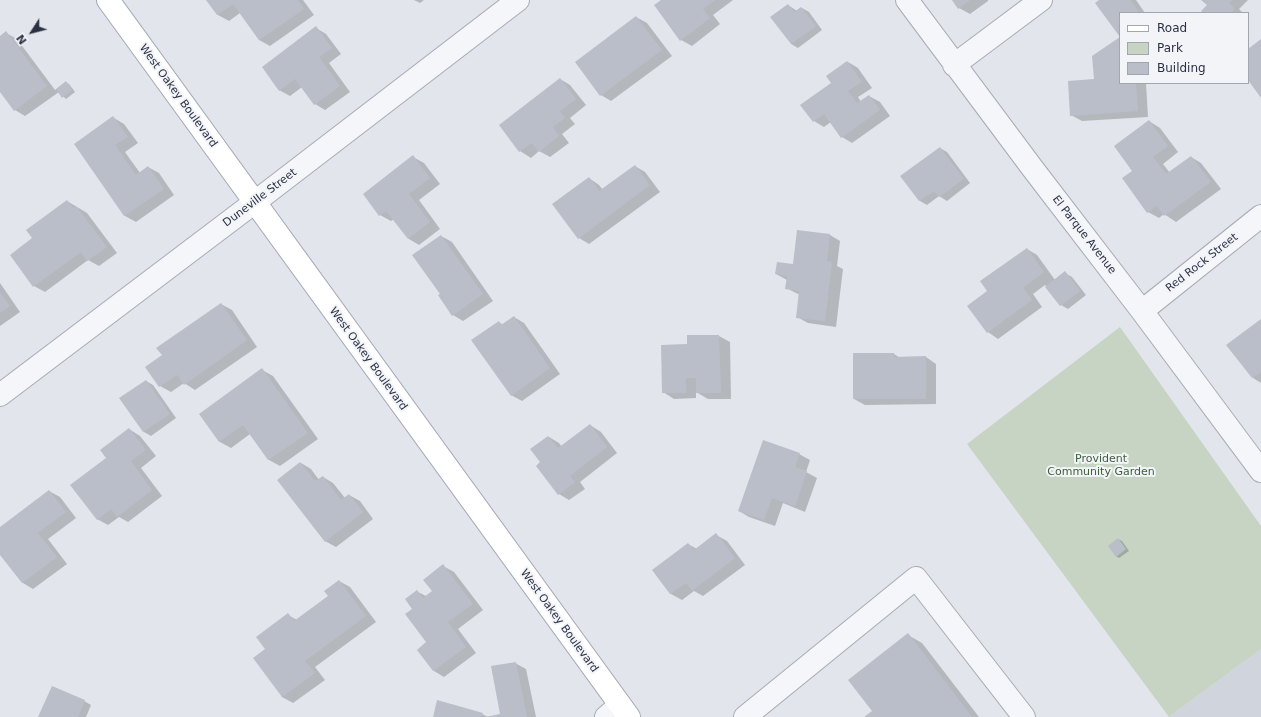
<!DOCTYPE html>
<style>
body{margin:0}
#map{position:relative;width:1261px;height:717px;overflow:hidden;background:#e2e5eb;font-family:"DejaVu Sans",sans-serif}
canvas{display:block}
.legend{position:absolute;left:1119px;top:12px;width:130px;height:72px;box-sizing:border-box;background:#f2f4f8;border:1px solid #a2a6b0;margin:0;padding:5px 7px;list-style:none;font-size:12px;color:#2a3143}
.legend li{display:flex;align-items:center;gap:8px;height:20px}
.legend b{width:20px;border:1px solid #a2a6b0}
.north{position:absolute;left:12px;top:12px;width:40px;height:40px;-webkit-text-stroke:3px #f2f4f8;paint-order:stroke;rotate:234deg;font-size:11px;font-weight:700;line-height:16px;text-align:center;color:#2a3143}
.north::after{content:'';display:block;margin:auto;width:14px;height:18px;background:#2a3143;clip-path:polygon(50% 0,100% 100%,50% 72%,0 100%)}
</style>
<div id="map">
<canvas width="1261" height="717"></canvas>
<ul class="legend">
<li><b style="height:5px;background:#fff"></b>Road</li>
<li><b style="height:11px;background:#c7d4c3"></b>Park</li>
<li><b style="height:11px;background:#b9bec8"></b>Building</li>
</ul>
<div class="north">N</div>
</div>
<script>
const context = document.querySelector('canvas').getContext('2d');
context.lineJoin = 'round';
function fillPath(path, color) {
  context.fillStyle = color;
  context.fill(path, 'evenodd');
}
function poly(rows) {
  const path = new Path2D();
  for (const r of rows) {
    path.moveTo(r[0], r[1]);
    for (let i = 2; i < r.length; i += 2) path.lineTo(r[i], r[i + 1]);
  }
  return path;
}
function strokePath(path, color, width, dash) {
  context.strokeStyle = color;
  context.lineWidth = width;
  context.lineCap = dash ? 'butt' : 'round';
  context.setLineDash(dash || []);
  context.stroke(path);
}
function drawText(font, color, halo, rows, align = 'center') {
  context.font = font + ' "DejaVu Sans",sans-serif';
  context.lineWidth = 4;
  context.setLineDash([]);
  context.textBaseline = 'middle';
  context.strokeStyle = halo;
  context.fillStyle = color;
  for (const [text, x, y, turn = 0] of rows) {
    context.save();
    context.translate(x, y);
    context.rotate((+turn || 0) * Math.PI / 180);
    context.textAlign = isNaN(turn) ? turn : align;
    if (halo) context.strokeText(text, 0, 0);
    context.fillText(text, 0, 0);
    context.restore();
  }
}
fillPath(poly([
 [1261,649,1261,717,1169,717]
]), '#d0d4dd');
fillPath(poly([
 [1120,327,1261,526,1261,649,1169,717,967,444]
]), '#c7d4c3');
fillPath(poly([
 [208,0,303,0,314,15,270,46,259,40,240,13,229,21,218,15],
 [414,0,424,0,420,3],
 [663,0,733,0,713,15,720,24,692,46,681,40],
 [953,0,988,0,988,1,970,14,959,8],
 [1101,0,1136,0,1145,13,1120,13,1120,35],
 [1203,0,1248,0,1239,9,1243,13,1204,13,1208,5],
 [788,5,797,11,802,8,809,12,822,30,798,48,791,44],
 [636,17,647,23,672,56,611,101,601,95],
 [316,28,326,34,341,54,329,63,350,92,325,110,315,104,302,87,290,96,279,90],
 [6,33,17,39,55,90,66,83,69,84,75,92,66,99,59,92,25,116,15,110,0,91,0,37],
 [1120,38,1120,83,1146,83,1148,117,1082,121,1071,115],
 [848,62,858,68,872,88,858,97,861,102,869,96,880,102,890,116,852,143,842,137,831,122,824,127,814,121,832,83],
 [560,79,570,85,586,105,570,118,575,124,562,134,569,143,550,157,539,151,531,158,520,151,500,125],
 [114,118,124,124,138,143,125,152,140,173,148,167,159,173,174,195,136,222,125,216,75,144],
 [1149,121,1160,128,1178,152,1163,164,1170,173,1191,157,1201,163,1221,189,1176,222,1164,214,1159,218,1148,212,1133,171],
 [940,148,947,152,970,183,947,201,939,196,927,205,920,201,902,176],
 [413,157,424,163,440,184,419,200,440,229,419,245,409,239,394,219,391,221,380,215],
 [635,166,645,172,660,192,589,244,579,238,589,178,599,185,603,190],
 [67,201,87,213,117,253,99,266,88,260,45,292,34,286,34,238],
 [830,235,840,241,837,266,843,269,836,327,808,323,797,317,800,295,786,288,787,280,776,274,794,265],
 [441,236,452,242,493,301,463,321,453,315],
 [1027,249,1037,255,1055,280,1065,273,1072,277,1086,295,1068,309,1061,305,1045,285,1033,294,1042,307,998,339,988,332,968,306,988,291],
 [0,283,20,312,0,326],
 [221,304,232,310,257,347,195,390,184,383,171,392,160,386,163,356],
 [514,317,524,323,560,374,522,401,511,395,499,322,503,325],
 [1261,321,1261,383,1253,378],
 [688,336,719,336,730,342,731,399,708,399,696,392,696,398,674,399,663,392,688,345],
 [854,354,894,354,900,358,926,357,936,364,936,404,865,405,854,399],
 [262,370,273,376,318,439,280,466,269,460,250,434,231,448,220,442,200,414],
 [146,381,153,385,176,418,151,436,144,432,121,398],
 [590,425,601,432,617,453,580,482,585,489,569,500,559,494,542,462,549,437,559,443,562,447],
 [129,429,140,436,156,456,141,468,162,496,128,522,119,517,108,525,97,519,107,458],
 [799,454,810,460,806,472,817,478,805,512,783,503,775,526,749,517,739,511],
 [301,463,311,469,319,480,323,477,333,483,345,498,349,495,360,501,373,519,336,547,325,541],
 [49,491,60,497,76,518,48,539,67,564,33,589,23,583,0,553,0,529],
 [716,535,727,541,745,565,703,596,694,591,682,600,671,594,654,570,688,544,697,549],
 [1118,539,1122,541,1129,551,1119,558,1116,556],
 [443,566,454,572,483,610,458,629,476,653,444,677,434,671,427,643,414,609,418,592,426,596,433,592],
 [339,581,350,587,376,622,315,667,325,680,293,703,282,697,266,649,288,615,297,620,329,596],
 [908,635,922,643,979,717,865,717,873,711],
 [515,663,526,669,536,717,434,717,482,714,488,717,501,714],
 [84,701,91,705,86,717,40,717]
]), '#0003');
fillPath(poly([
 [206,0,298,0,304,9,259,40,233,4,217,15],
 [661,0,715,0,703,9,710,18,680,41,654,5],
 [952,0,970,0,958,9],
 [1099,0,1130,0,1140,13,1120,13,1120,83,1136,83,1138,111,1070,116,1068,81,1094,79,1092,56,1120,37,1095,3],
 [1201,0,1232,0,1229,3,1235,9,1231,13,1203,13,1201,11,1207,5],
 [788,4,794,12,801,7,816,26,791,44,770,17],
 [636,16,662,50,600,96,575,62],
 [316,26,332,48,319,57,340,86,314,105,295,79,279,91,262,67],
 [6,31,47,86,14,111,0,92,0,36],
 [1261,39,1261,98,1248,80,1248,49],
 [847,61,862,82,848,91,857,103,869,95,880,110,841,138,824,114,813,122,800,105,831,83,826,76],
 [560,78,576,99,560,111,565,118,553,127,559,136,539,152,532,143,519,152,499,125],
 [66,81,72,90,62,98,56,89],
 [113,116,128,137,115,145,136,175,148,166,164,189,124,216,74,144],
 [1149,120,1168,146,1153,157,1166,174,1191,156,1211,182,1164,216,1157,206,1147,213,1122,178,1132,171,1114,146],
 [940,147,964,179,939,197,934,191,919,201,900,176],
 [413,155,430,178,409,194,430,222,408,239,386,211,379,216,363,194],
 [635,165,650,185,578,239,552,204,589,177,599,191],
 [67,200,73,208,76,206,107,247,87,261,81,252,33,287,10,255,32,238,26,230],
 [797,230,830,234,827,261,832,262,825,321,796,318,799,291,785,289,787,276,775,274,777,262,793,264],
 [441,235,483,294,452,316,438,295,440,294,412,255],
 [1027,248,1044,272,1023,288,1032,300,987,333,967,306,987,291,980,281],
 [1065,271,1080,291,1060,306,1045,287],
 [0,292,10,306,0,313],
 [221,303,247,340,184,385,177,375,159,387,145,367,162,355,156,348],
 [514,316,550,368,511,396,471,340,499,321,501,325],
 [1261,319,1261,372,1252,378,1226,345],
 [687,335,719,335,721,393,696,393,696,378,686,378,686,393,662,393,661,345,687,344],
 [853,353,894,353,894,357,926,356,926,399,853,399],
 [262,368,308,433,268,460,243,425,219,442,199,414],
 [146,380,170,414,143,432,119,398],
 [590,424,607,447,570,476,575,482,558,495,536,466,540,462,530,449,548,436,558,448],
 [129,428,146,450,131,461,152,490,117,517,111,509,97,520,70,485,106,458,100,450],
 [763,440,800,453,795,467,807,471,795,506,772,498,764,520,738,511],
 [300,462,315,481,323,476,341,500,349,494,363,512,325,542,277,480],
 [49,490,66,512,38,533,57,557,22,583,0,555,0,527],
 [716,533,735,558,692,591,686,583,670,594,652,570,688,543,694,550],
 [1118,538,1126,549,1116,557,1108,546],
 [443,564,473,604,448,622,466,647,433,671,417,650,426,642,405,614,412,609,405,599,417,590,423,598,432,591,423,580],
 [339,580,366,616,305,661,315,673,282,697,253,658,265,649,256,637,288,613,294,621,328,596,324,591],
 [908,633,972,717,864,717,872,711,848,680],
 [516,662,527,717,486,717,500,714,491,666],
 [52,686,85,700,78,717,38,717],
 [437,700,483,713,481,717,433,717]
]), '#b9bec8');
const minor = poly([
 [907,0,1033,169,1142,311,1261,471],
 [954,65,1041,0],
 [1142,311,1261,216],
 [0,395,255,202,518,0],
 [606,717,620,705],
 [745,717,916,578,1024,717]
]);
const major = poly([
 [108,0,629,717]
]);
strokePath(minor, '#a7abb5', 24);
strokePath(major, '#a1a8b6', 24);
strokePath(minor, '#f5f6f9', 22);
strokePath(major, '#fff', 22);
drawText('11px', '#2a3143', '#f2f4f8', [
 ["West Oakey Boulevard",178,96,54],
 ["Duneville Street",260,198,-37],
 ["El Parque Avenue",1084,235,52],
 ["Red Rock Street",1202,263,-38],
 ["West Oakey Boulevard",368,359,54],
 ["West Oakey Boulevard",559,621,54]
]);
drawText('11px', '#3c5f37', '#f2f4f8', [
 ["Provident",1101,459],
 ["Community Garden",1101,472]
]);
</script>
